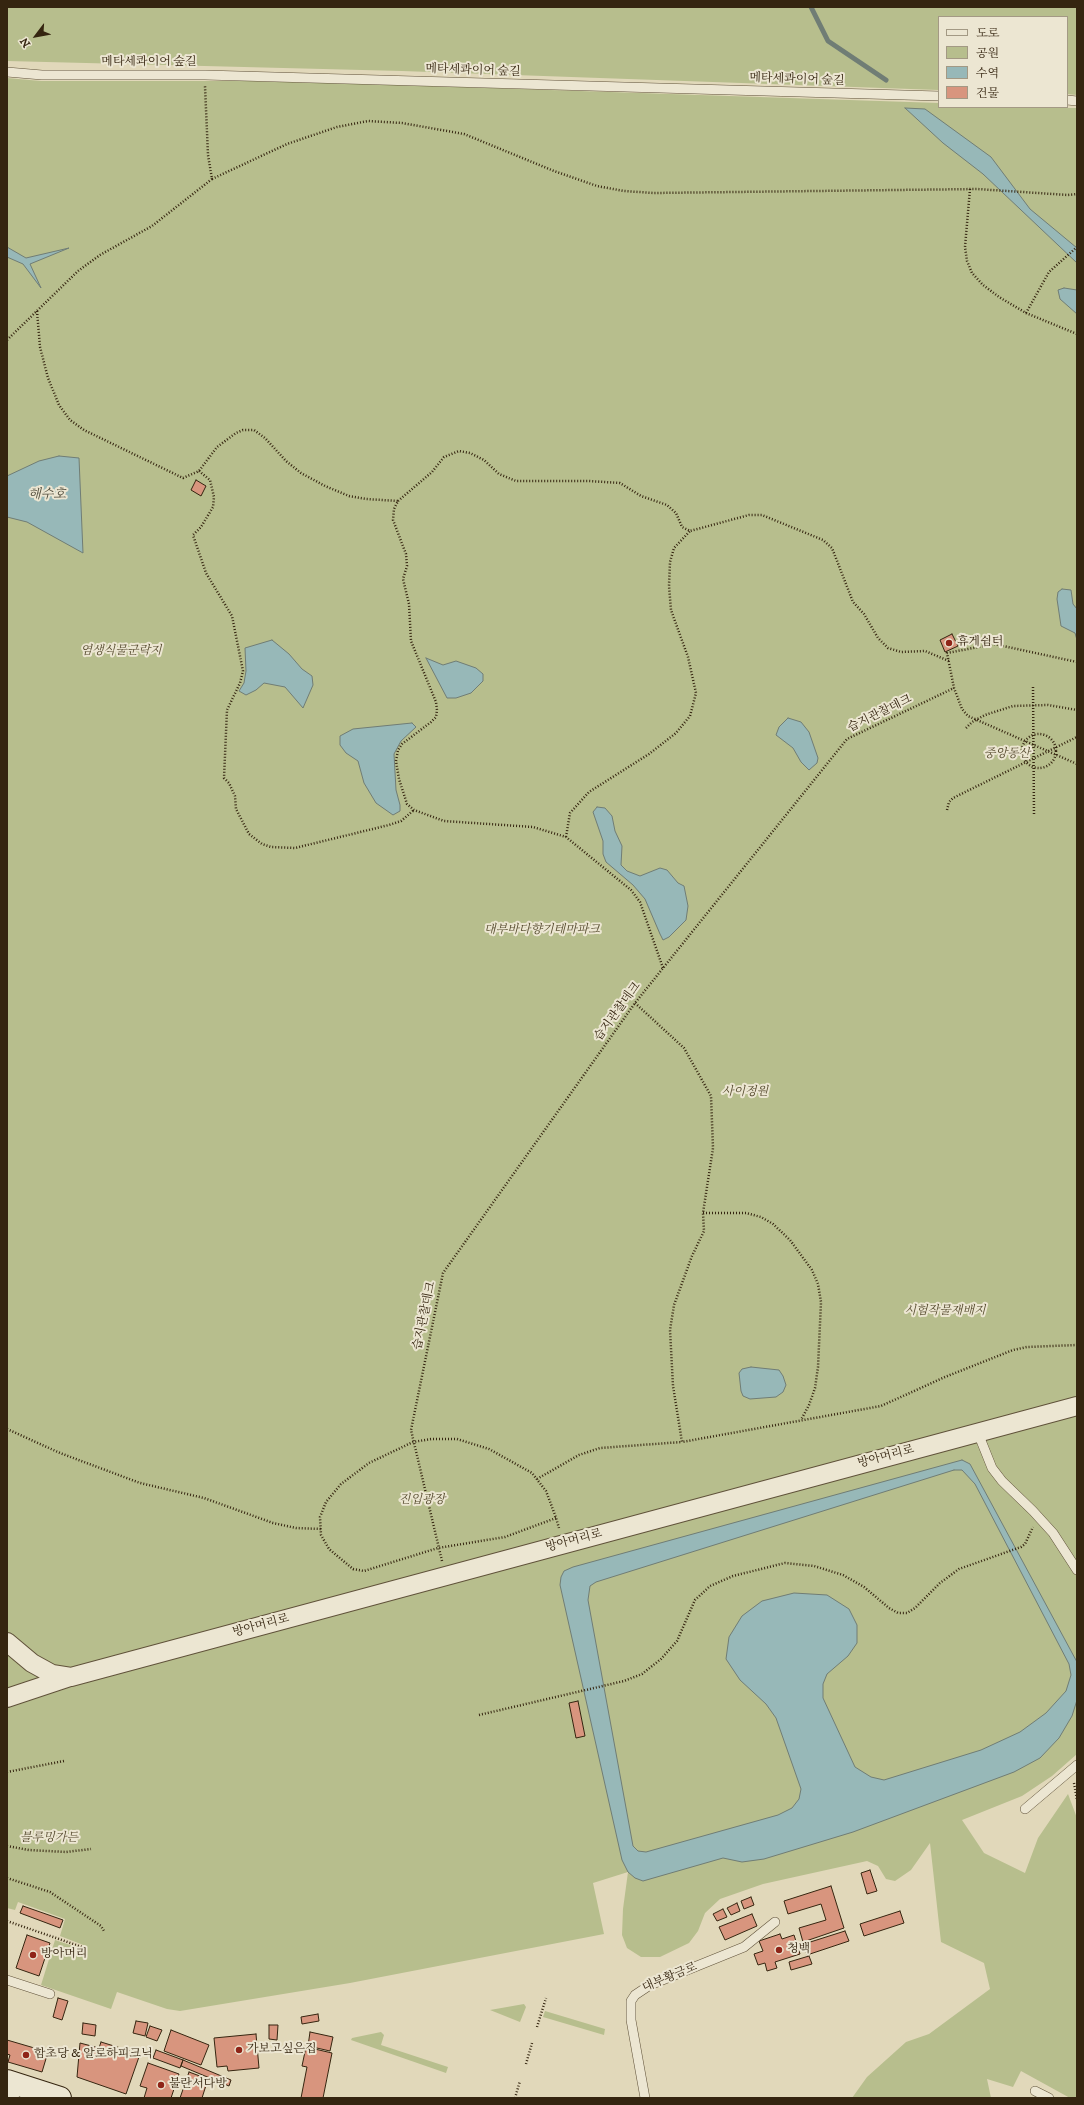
<!DOCTYPE html>
<meta charset="utf-8">
<style>
body{margin:0}
#map{position:relative;width:1084px;height:2105px;overflow:hidden;background:#e1d8ba;font-family:"IM FELL DW Pica","Noto Serif KR",serif}
canvas{display:block}
.frame{position:absolute;inset:0;border:8px solid #352510;pointer-events:none}
.legend{position:absolute;left:938px;top:16px;width:130px;height:92px;box-sizing:border-box;background:#ece6d2;border:1px solid #a39984;margin:0;padding:5px 7px;list-style:none;font-size:12px;color:#352510}
.legend li{display:flex;align-items:center;gap:8px;height:20px}
.legend b{width:20px;border:1px solid #a39984}
.north{position:absolute;left:16px;top:16px;width:40px;height:40px;-webkit-text-stroke:3px #ece6d2;paint-order:stroke;rotate:238deg;font-size:11px;font-weight:700;line-height:16px;text-align:center;color:#352510}
.north::after{content:'';display:block;margin:auto;width:14px;height:18px;background:#352510;clip-path:polygon(50% 0,100% 100%,50% 72%,0 100%)}
</style>
<div id="map">
<canvas width="1084" height="2105"></canvas>
<div class="frame"></div>
<ul class="legend">
<li><b style="height:5px;background:#ece6d2"></b>도로</li>
<li><b style="height:11px;background:#b7be8d"></b>공원</li>
<li><b style="height:11px;background:#97b8b8"></b>수역</li>
<li><b style="height:11px;background:#d8957e"></b>건물</li>
</ul>
<div class="north">N</div>
</div>
<script>
const context = document.querySelector('canvas').getContext('2d');
context.lineJoin = 'round';
function fillPath(path, color) {
  context.fillStyle = color;
  context.fill(path, 'evenodd');
}
function poly(rows) {
  const path = new Path2D();
  for (const r of rows) {
    if (r.length === 3) {
      path.moveTo(r[0] + r[2], r[1]);
      path.arc(r[0], r[1], r[2], 0, 2 * Math.PI);
      continue;
    }
    path.moveTo(r[0], r[1]);
    for (let i = 2; i < r.length; i += 2) path.lineTo(r[i], r[i + 1]);
  }
  return path;
}
function strokePath(path, color, width, dash) {
  context.strokeStyle = color;
  context.lineWidth = width;
  context.lineCap = dash ? 'butt' : 'round';
  context.setLineDash(dash || []);
  context.stroke(path);
}
function drawText(font, color, halo, rows, align = 'center') {
  context.font = font + ' "IM FELL DW Pica","Noto Serif KR",serif';
  context.lineWidth = 4;
  context.setLineDash([]);
  context.textBaseline = 'middle';
  context.strokeStyle = halo;
  context.fillStyle = color;
  for (const [text, x, y, turn = 0] of rows) {
    context.save();
    context.translate(x, y);
    context.rotate((+turn || 0) * Math.PI / 180);
    context.textAlign = isNaN(turn) ? turn : align;
    if (halo) context.strokeText(text, 0, 0);
    context.fillText(text, 0, 0);
    context.restore();
  }
}
fillPath(poly([
 [7,7,1077,7,1077,95,1067,94,1067,17,939,17,939,90,402,71,7,61],
 [7,78,41,81,250,81,371,84,939,103,939,107,1077,108,1077,1754,1052,1776,1022,1796,962,1820,984,1853,1025,1873,1038,1838,1068,1794,1077,1818,1077,2098,1070,2098,1021,2071,1013,2087,987,2079,991,2098,852,2098,867,2077,906,2042,929,2034,990,1989,984,1963,941,1942,930,1843,911,1870,895,1881,886,1879,878,1866,867,1861,763,1884,720,1899,705,1913,698,1931,689,1943,660,1957,641,1957,627,1948,622,1935,623,1909,628,1872,593,1883,604,1934,350,1983,180,2011,167,2009,117,1992,111,2009,41,1985,55,1940,85,1950,86,1946,60,1936,65,1919,18,1902,15,1910,7,1908],
 [524,2004,526,2007,520,2022,490,2010],
 [545,2011,605,2029,604,2035,543,2017],
 [381,2032,384,2035,381,2045,448,2067,446,2073,351,2040,352,2038]
]), '#b7be8d');
const water = poly([
 [905,108,925,109,991,157,1030,209,1077,248,1077,263,983,174,943,143,905,108],
 [7,247,26,258,69,248,30,264,41,288,23,264,7,257,7,247],
 [1064,288,1077,290,1077,314,1060,299,1058,290,1064,288],
 [59,456,79,458,83,553,27,522,7,517,7,476,39,461,59,456],
 [1062,589,1071,590,1073,604,1077,609,1077,640,1075,633,1061,626,1057,599,1058,592,1062,589],
 [272,640,289,654,302,669,312,676,313,685,303,708,285,687,264,683,256,690,246,695,239,691,244,683,246,671,245,648,272,640],
 [426,658,443,665,456,661,476,668,483,674,483,681,471,693,456,698,447,698,426,658],
 [788,718,801,722,809,732,818,758,817,763,809,770,801,762,793,748,776,735,779,727,788,718],
 [412,723,416,727,401,741,394,754,396,790,400,805,400,811,393,815,376,803,364,783,358,761,346,753,340,745,340,736,353,729,412,723],
 [597,807,605,808,612,816,615,831,622,846,621,865,627,871,640,876,660,868,667,870,678,883,684,886,688,906,686,920,669,937,663,940,660,934,645,899,633,885,606,862,603,854,603,841,593,812,597,807],
 [751,1367,779,1370,783,1376,786,1385,783,1392,776,1397,750,1399,743,1396,741,1391,739,1373,742,1369,751,1367],
 [962,1460,970,1464,1077,1662,1077,1700,1072,1716,1059,1738,1040,1758,1014,1772,853,1832,764,1859,742,1862,723,1858,643,1881,635,1878,628,1872,622,1860,560,1585,561,1577,564,1571,573,1567,962,1460],
 [954,1470,962,1470,975,1484,1069,1664,1071,1675,1066,1691,1046,1713,1020,1732,981,1750,884,1780,871,1777,855,1767,823,1698,823,1684,827,1674,848,1656,857,1643,857,1625,849,1609,827,1595,794,1593,762,1601,742,1616,729,1637,726,1659,740,1680,766,1704,776,1718,801,1789,799,1799,792,1808,778,1815,646,1852,638,1851,633,1846,588,1600,590,1586,596,1582,954,1470]
]);
fillPath(water, '#97b8b8');
strokePath(water, '#707d75', 1);
strokePath(poly([
 [811,7,828,41,886,80]
]), '#707d75', 5);
const building = poly([
 [196,480,206,486,201,496,191,490,196,480],
 [952,634,958,646,945,652,940,640,952,634],
 [578,1701,585,1736,576,1738,569,1703,578,1701],
 [870,1870,877,1891,867,1894,861,1873,870,1870],
 [831,1886,844,1928,803,1942,799,1928,826,1920,821,1904,788,1914,784,1901,831,1886],
 [751,1897,754,1905,744,1909,741,1901,751,1897],
 [737,1903,740,1911,731,1915,727,1908,737,1903],
 [23,1906,63,1920,60,1928,20,1913,23,1906],
 [723,1909,727,1917,717,1921,713,1914,723,1909],
 [900,1911,904,1923,864,1936,860,1924,900,1911],
 [752,1914,757,1926,725,1940,719,1927,752,1914],
 [845,1931,849,1941,807,1955,804,1944,845,1931],
 [780,1934,782,1939,794,1935,800,1954,775,1962,777,1968,767,1971,765,1963,758,1965,754,1954,763,1951,759,1941,780,1934],
 [27,1935,50,1943,39,1976,16,1968,27,1935],
 [809,1956,812,1964,791,1970,789,1962,809,1956],
 [58,1998,68,2001,62,2020,53,2017,58,1998],
 [318,2014,319,2021,302,2024,301,2017,318,2014],
 [136,2021,148,2023,145,2036,133,2033,136,2021],
 [83,2023,96,2025,95,2036,82,2034,83,2023],
 [269,2025,278,2025,277,2040,269,2039,269,2025],
 [150,2026,162,2030,157,2041,146,2037,150,2026],
 [171,2030,209,2045,201,2065,164,2051,171,2030],
 [310,2032,333,2037,330,2051,308,2046,310,2032],
 [256,2034,259,2068,228,2071,227,2066,217,2067,214,2038,256,2034],
 [7,2040,48,2052,42,2072,8,2062,10,2055,7,2054,7,2040],
 [101,2042,140,2054,126,2094,77,2077,80,2043,99,2048,101,2042],
 [306,2047,332,2053,323,2098,301,2098,307,2067,302,2066,306,2047],
 [156,2050,183,2060,180,2068,153,2058,156,2050],
 [183,2060,231,2080,229,2086,181,2066,183,2060],
 [148,2063,179,2074,171,2098,144,2098,147,2088,140,2086,148,2063],
 [189,2072,208,2079,202,2098,180,2098,189,2072]
]);
fillPath(building, '#d8957e');
strokePath(building, '#352510', 1);
const service = poly([
 [7,72,42,75,205,75,939,96],
 [1067,100,1077,101],
 [978,1433,992,1468,1002,1481,1033,1511,1053,1533,1077,1570],
 [1025,1809,1077,1765],
 [7,1980,50,1994],
 [1035,2091,1049,2098],
 [645,2098,631,2020,631,2001,635,1995,650,1985,744,1947,775,1922]
]);
const minor = poly([
 [7,1642,32,1663,52,1674,71,1677,1077,1406],
 [7,1698,70,1677]
]);
const secondary = poly([
 [7,2081,60,2098],
 [7,2098,8,2098]
]);
strokePath(service, '#60523a', 10);
strokePath(minor, '#60523a', 20);
strokePath(secondary, '#352510', 24);
strokePath(poly([
 [212,179,287,144,337,127,368,121,402,123,464,134,554,171,597,186,624,191,654,193,977,189,1068,195,1077,194],
 [970,189,965,247,967,261,972,273,983,285,999,297,1026,313,1077,334],
 [37,311,40,347,48,378,59,405,70,420,84,430,183,478,199,471,217,447,236,433,243,430,254,430,265,438,286,461,301,473,325,486,349,496,366,499,398,501,394,509,393,520,406,554,407,566,403,579,409,604,411,641,436,702,437,710,436,717,431,722,402,744,398,750,396,761,399,779,407,804,414,810,444,821,533,827,566,837,631,890,640,902,663,968],
 [1026,313,1049,272,1077,247],
 [7,340,78,271,100,255,152,226,212,179,208,155,205,86],
 [199,471,210,480,214,497,213,507,201,527,193,535,206,573,232,616,243,671,240,683,227,710,224,778,229,783,235,796,236,809,249,834,262,844,271,847,295,848,389,825,401,821,414,810],
 [398,501,432,472,444,457,459,451,470,453,484,460,499,474,516,481,589,481,620,483,641,496,667,505,676,513,682,527,690,531,749,515,762,515,823,540,832,548,853,602,864,614,878,638,888,648,901,652,925,651,949,661],
 [1077,662,994,644,947,653,954,688,962,709,968,716,1077,764],
 [1033,687,1034,815],
 [966,728,972,722,985,715,1013,706,1048,705,1077,710],
 [1039,751,17],
 [947,810,949,802,953,798,1077,737],
 [566,837,570,813,589,792,649,754,676,733,690,716,696,693,688,657,671,610,669,586,670,562,674,548,690,531],
 [635,1003,684,1048,711,1096,713,1148,703,1213,704,1231,692,1256,674,1305,670,1330,673,1386,682,1442,881,1406,945,1377,1013,1350,1027,1347,1077,1345],
 [703,1213,746,1213,761,1217,773,1224,790,1240,812,1270,818,1284,821,1302,818,1367,815,1388,809,1405,801,1420],
 [7,1429,60,1453,140,1483,204,1498,273,1523,296,1528,321,1529],
 [537,1479,579,1455,600,1448,682,1442],
 [556,1518,505,1537,438,1548,364,1571,353,1569,329,1549,321,1535,320,1517,326,1502,341,1484,369,1463,413,1442,431,1439,457,1439,489,1449,532,1473,546,1491,552,1507,556,1518,559,1528],
 [442,1561,411,1430,443,1273,635,1003,847,739,954,688],
 [479,1715,624,1681,642,1674,661,1659,677,1641,695,1600,710,1586,733,1576,785,1563,814,1566,843,1575,864,1587,889,1608,898,1613,907,1613,915,1608,940,1583,959,1569,1021,1547,1025,1544,1033,1527],
 [7,1772,64,1761],
 [1074,1783,1077,1800],
 [7,1846,29,1850,66,1852,91,1849],
 [7,1878,50,1892,101,1926,104,1931],
 [7,1921,82,1947],
 [537,2027,546,1998],
 [526,2064,532,2043],
 [515,2098,520,2081]
]), '#352510', 2.5, [1, 2]);
strokePath(service, '#ece6d2', 9);
strokePath(minor, '#ece6d2', 18);
strokePath(secondary, '#ece6d2', 22);
for (const [x, y, r, color] of [
 [949,643,4,"#8f2418"],
 [779,1950,4,"#8f2418"],
 [33,1955,4,"#8f2418"],
 [239,2050,4,"#8f2418"],
 [26,2055,4,"#8f2418"],
 [161,2085,4,"#8f2418"]
]) {
  const dot = new Path2D();
  dot.arc(x, y, r, 0, 2 * Math.PI);
  context.fillStyle = color;
  context.fill(dot);
  strokePath(dot, '#ece6d2', 1.5);
}
drawText('12px', '#352510', '#ece6d2', [
 ["메타세콰이어 숲길",149,63],
 ["메타세콰이어 숲길",473,71,2],
 ["메타세콰이어 숲길",797,80,2],
 ["습지관찰데크",880,714,-26],
 ["습지관찰데크",618,1012,-54],
 ["습지관찰데크",425,1316,-78],
 ["방아머리로",886,1457,-15],
 ["방아머리로",574,1541,-15],
 ["방아머리로",261,1626,-15],
 ["대부황금로",670,1978,-23]
]);
drawText('12px', '#352510', '#ece6d2', [
 ["휴게쉼터",957,643],
 ["청백",787,1950],
 ["방아머리",41,1955],
 ["가보고싶은집",247,2050],
 ["함초당 & 알로하피크닉",34,2055],
 ["불란서다방",169,2085]
], 'left');
drawText('italic 12px', '#564b2f', '#ece6d2', [
 ["염생식물군락지",121,652],
 ["중앙동산",1007,755],
 ["대부바다향기테마파크",542,931],
 ["사이정원",745,1093],
 ["시험작물재배지",945,1312],
 ["진입광장",422,1501],
 ["블루밍가든",49,1839]
]);
drawText('italic 13px', '#4e4a3a', '#ece6d2', [
 ["해수호",47,495]
]);
</script>
